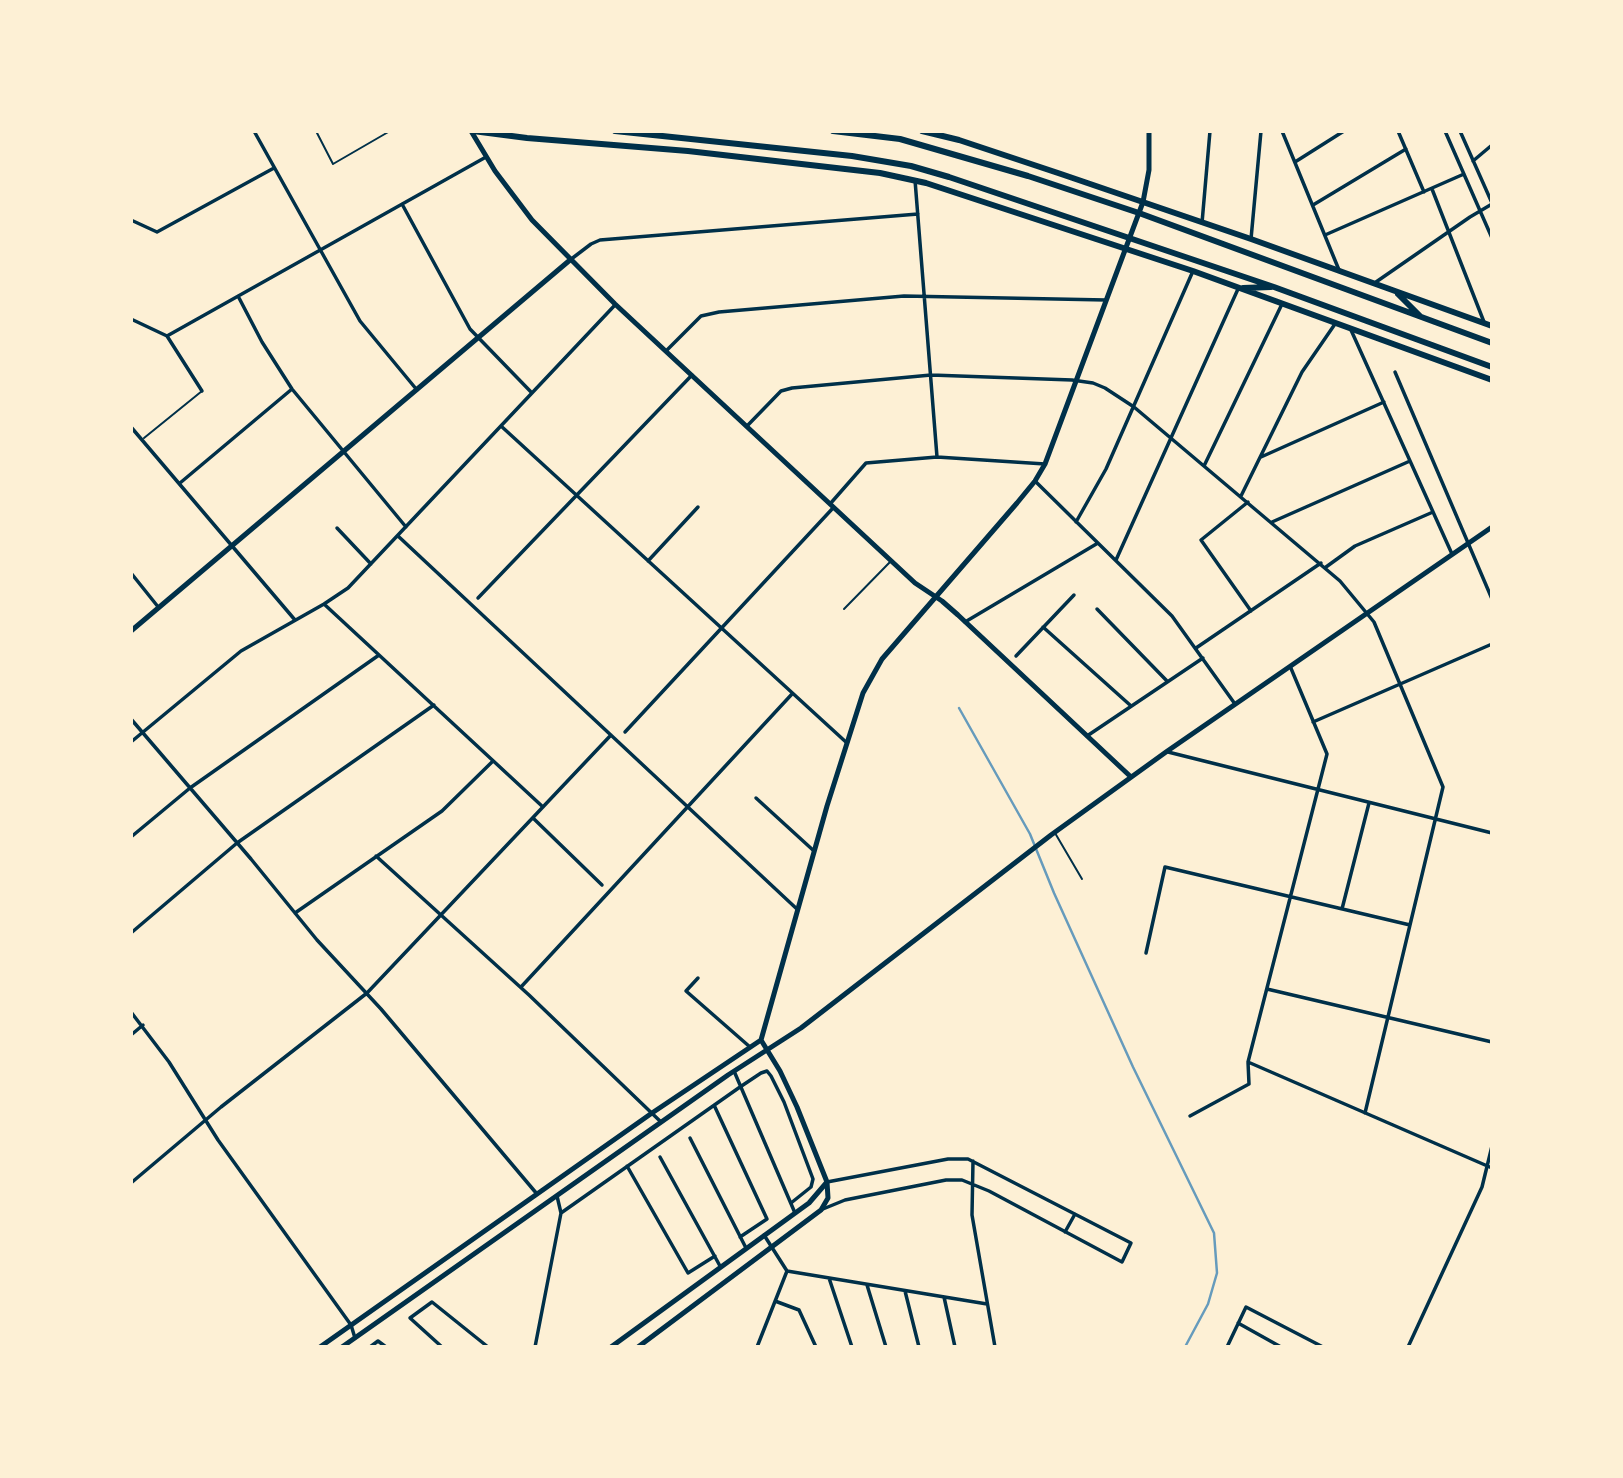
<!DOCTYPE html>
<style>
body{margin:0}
#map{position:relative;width:1623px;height:1478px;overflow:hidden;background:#fdf0d5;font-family:"Noto Sans",sans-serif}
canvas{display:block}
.frame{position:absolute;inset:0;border:133px solid #fdf0d5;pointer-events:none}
</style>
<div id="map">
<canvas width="1623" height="1478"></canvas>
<div class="frame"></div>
</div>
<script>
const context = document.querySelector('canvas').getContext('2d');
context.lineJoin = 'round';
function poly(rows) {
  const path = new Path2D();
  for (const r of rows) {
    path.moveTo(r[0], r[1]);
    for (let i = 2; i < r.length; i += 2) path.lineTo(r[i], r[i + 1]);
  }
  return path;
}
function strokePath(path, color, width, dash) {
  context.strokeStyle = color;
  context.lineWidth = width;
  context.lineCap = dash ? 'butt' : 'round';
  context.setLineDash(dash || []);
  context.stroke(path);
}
strokePath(poly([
 [959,708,1030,834,1054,893,1133,1067,1214,1233,1217,1273,1208,1304,1185,1347]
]), '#669bbc', 2.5);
strokePath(poly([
 [316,131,333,164,390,131],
 [144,438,202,391],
 [844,609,890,562],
 [1055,833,1082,879]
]), '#003049', 2);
strokePath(poly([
 [254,131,360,321,417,390],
 [1282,131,1339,270],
 [1398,131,1424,192],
 [1445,131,1492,238],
 [1460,131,1492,203],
 [1473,161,1492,145],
 [1295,162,1344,131],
 [915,180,937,457],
 [1432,189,1484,322],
 [402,204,470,329,532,393],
 [1313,205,1406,149],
 [131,220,157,232,274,168],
 [1202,223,1210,131],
 [1325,235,1464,174],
 [1251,239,1261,131],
 [570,260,591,244,600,240,918,214],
 [1376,282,1470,217,1492,204],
 [238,296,262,342,292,389,406,527],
 [131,319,167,336,202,391],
 [1351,330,1452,554],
 [167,336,486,157],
 [666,351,701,316,719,312,904,296,1106,300],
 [1395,372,1492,599],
 [501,426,847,743],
 [747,426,781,391,792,388,931,375,1072,380,1093,383,1105,388,1134,407,1340,581,1374,622,1443,787,1365,1113],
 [131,427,295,620],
 [1261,457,1384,402],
 [1204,466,1282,304],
 [1035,481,1172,616,1235,704],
 [180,483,292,389],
 [1241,496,1302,372,1335,324],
 [1248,502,1201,540,1251,611],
 [830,504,866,463,937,457,1045,464],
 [1076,522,1106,469,1193,271],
 [1272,522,1410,461],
 [337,528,371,564],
 [398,536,798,910],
 [1116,560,1238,289],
 [648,561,698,507],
 [1326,567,1355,546,1433,512],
 [131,573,159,608],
 [478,598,692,375],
 [324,604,543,807],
 [1097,609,1167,681],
 [965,622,1098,543],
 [1043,627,1130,705],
 [1196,648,1321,563],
 [1016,656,1074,595],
 [131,719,251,859,317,940,381,1009,537,1194],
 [1313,722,1492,644],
 [625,732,833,508],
 [1087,736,1203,658],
 [131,742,241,651,324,604,348,588,615,305],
 [1168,752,1492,833],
 [756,798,814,851],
 [533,818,602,885],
 [131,837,190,788,379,655],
 [376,856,529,995,661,1122],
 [1342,909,1369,803],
 [295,913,442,811,493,761],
 [131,933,237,843,434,705],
 [1146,953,1165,867,1410,925],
 [698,978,686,991,750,1047],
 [521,987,792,694],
 [1267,989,1492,1042],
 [131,1012,169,1062,218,1140,351,1325,355,1338],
 [131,1035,143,1025],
 [1248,1062,1492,1168],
 [734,1071,795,1213],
 [714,1105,767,1219,740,1237],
 [1190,1116,1249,1084,1248,1062,1327,754,1290,666],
 [690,1138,746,1248],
 [660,1157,720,1266],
 [973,1161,972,1215,995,1347],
 [627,1166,688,1273,715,1256],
 [131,1183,221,1107,367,993,611,735],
 [823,1209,845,1200,865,1196,946,1180,962,1180,989,1191,1122,1262,1131,1243,968,1159,948,1159,827,1182],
 [561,1213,740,1087,761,1073,767,1071,771,1076,784,1102,813,1179,811,1187,791,1203],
 [1065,1232,1075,1214],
 [764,1235,787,1271],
 [787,1271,987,1304],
 [829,1278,852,1347],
 [867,1285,886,1347],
 [905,1291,919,1347],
 [944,1297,955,1347],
 [775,1301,799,1310,816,1347],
 [1238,1323,1281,1347],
 [370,1347,378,1341,386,1347],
 [442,1347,410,1318,432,1302,488,1347],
 [535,1347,561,1213,557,1196],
 [757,1347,787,1271],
 [1227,1347,1246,1307,1323,1347],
 [1408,1347,1482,1187,1492,1146]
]), '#003049', 3.5);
strokePath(poly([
 [471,131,495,171,532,220,615,304,915,583,942,601,958,615,1131,777],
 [131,631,570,260],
 [761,1040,827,806,863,693,882,659,1017,503,1035,481,1045,464,1143,202,1149,170,1149,131],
 [320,1347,652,1113,761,1040],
 [342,1347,728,1075,801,1028,1051,835,1166,752,1492,527],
 [611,1347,809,1203,827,1182],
 [638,1347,821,1210,828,1198,827,1182,797,1107,780,1071,761,1040]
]), '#003049', 5);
strokePath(poly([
 [473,131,527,138,688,151,880,173,926,183,1193,271,1492,380],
 [615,131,852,156,911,166,949,177,1274,287,1492,367],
 [833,131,900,139,1028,176,1139,213,1492,343],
 [922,131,959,140,1061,174,1251,239,1492,326],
 [1243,288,1271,287],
 [1398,294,1420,316]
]), '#003049', 6);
</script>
